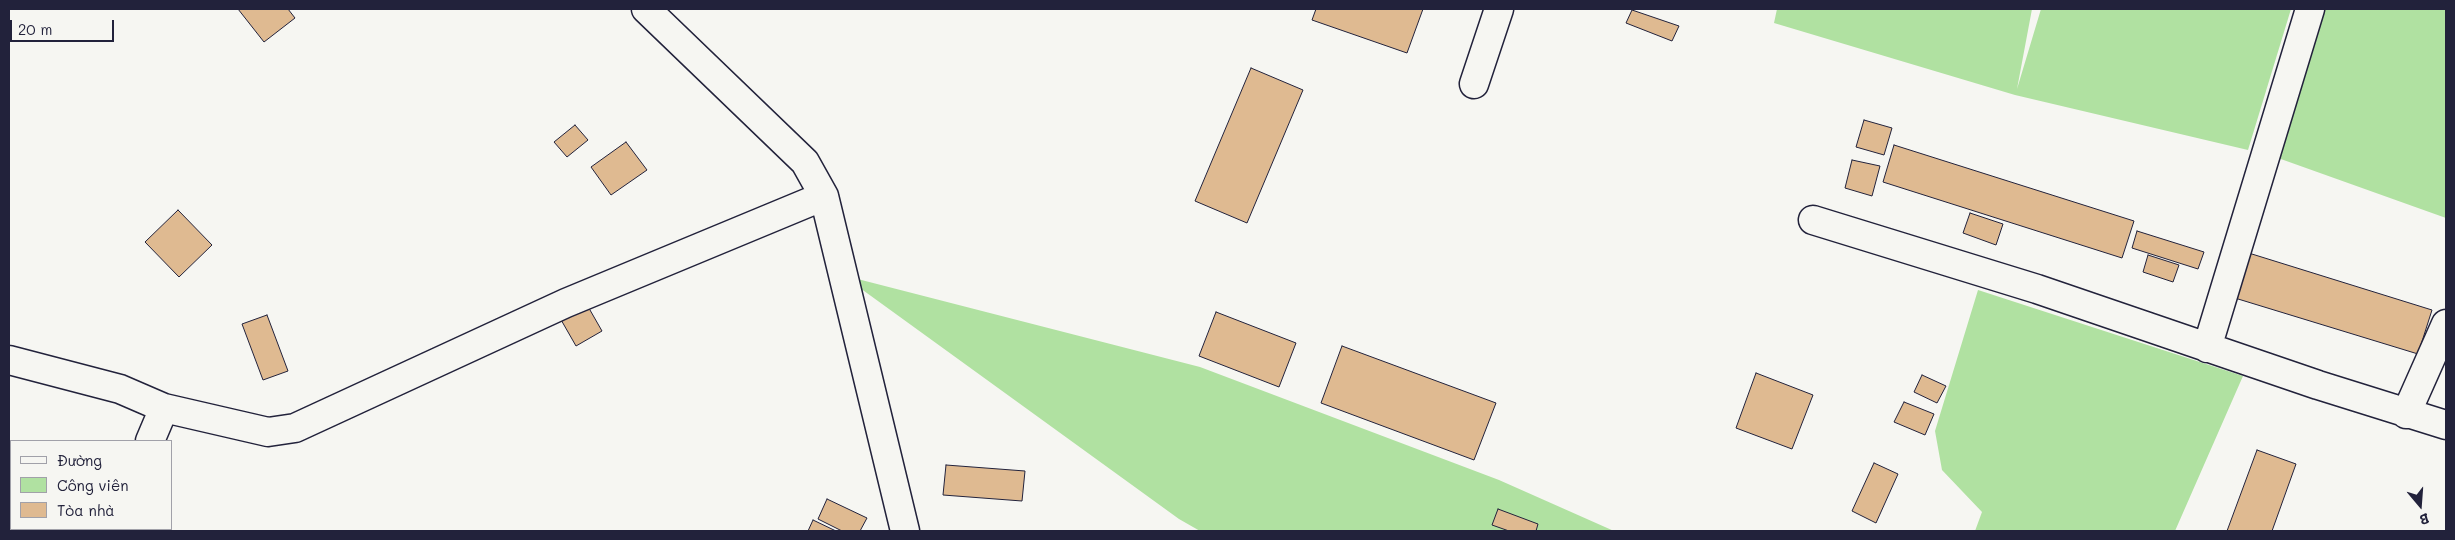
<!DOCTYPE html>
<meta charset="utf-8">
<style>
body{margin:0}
#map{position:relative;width:2455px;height:540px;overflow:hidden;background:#f6f6f2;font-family:Mali,sans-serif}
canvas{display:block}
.frame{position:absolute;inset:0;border:10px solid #22223b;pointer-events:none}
.legend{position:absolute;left:10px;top:440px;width:162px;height:90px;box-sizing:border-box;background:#f6f6f2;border:1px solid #a1a1a9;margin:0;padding:6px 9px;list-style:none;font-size:15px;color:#22223b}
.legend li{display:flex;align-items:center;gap:10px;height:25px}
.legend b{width:25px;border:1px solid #a1a1a9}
.north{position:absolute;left:2395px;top:480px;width:50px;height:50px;-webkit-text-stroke:4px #f6f6f2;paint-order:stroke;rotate:162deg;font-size:14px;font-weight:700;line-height:20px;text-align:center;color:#22223b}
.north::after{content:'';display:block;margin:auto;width:18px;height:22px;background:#22223b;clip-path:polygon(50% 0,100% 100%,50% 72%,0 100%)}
.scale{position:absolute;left:10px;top:20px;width:104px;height:22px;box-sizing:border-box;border:2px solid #22223b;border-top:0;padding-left:6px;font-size:15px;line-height:18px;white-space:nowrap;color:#22223b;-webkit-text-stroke:4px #f6f6f2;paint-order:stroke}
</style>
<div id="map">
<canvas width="2455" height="540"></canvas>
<div class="frame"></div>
<ul class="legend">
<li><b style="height:6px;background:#f6f6f2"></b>Đường</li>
<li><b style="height:14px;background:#b0e1a1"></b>Công viên</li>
<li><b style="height:14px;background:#dfba91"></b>Tòa nhà</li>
</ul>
<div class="north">B</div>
<div class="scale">20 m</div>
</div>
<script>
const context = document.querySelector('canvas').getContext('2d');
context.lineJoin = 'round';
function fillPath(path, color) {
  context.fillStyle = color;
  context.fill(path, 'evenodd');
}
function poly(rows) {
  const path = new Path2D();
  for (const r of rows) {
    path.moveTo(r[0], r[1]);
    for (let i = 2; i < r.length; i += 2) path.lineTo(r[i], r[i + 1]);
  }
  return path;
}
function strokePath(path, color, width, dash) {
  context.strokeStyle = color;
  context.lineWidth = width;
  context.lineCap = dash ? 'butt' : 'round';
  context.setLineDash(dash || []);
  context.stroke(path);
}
fillPath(poly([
 [1777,9,2032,9,2017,89,2041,9,2291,9,2248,150,2015,95,1774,23],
 [2310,9,2446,9,2446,218,2278,158],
 [842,275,1200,367,1499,480,1614,531,1200,531,1179,519],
 [1978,290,2243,376,2175,531,1975,531,1982,512,1942,470,1935,431]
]), '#b0e1a1');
const building = poly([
 [238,9,288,9,295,18,264,42,238,9],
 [1316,9,1423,9,1407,53,1312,20,1316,9],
 [1632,10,1679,26,1672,41,1626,23,1632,10],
 [1251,68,1303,90,1247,223,1195,201,1251,68],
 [1864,120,1892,128,1884,155,1856,147,1864,120],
 [575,125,588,140,567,157,554,142,575,125],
 [626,142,647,170,611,195,591,167,626,142],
 [1894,145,2134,221,2122,258,1883,182,1894,145],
 [1852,160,1880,166,1872,196,1845,188,1852,160],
 [178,210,212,245,179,277,145,242,178,210],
 [1970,213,2003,224,1996,245,1963,233,1970,213],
 [2137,231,2204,252,2198,269,2132,248,2137,231],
 [2239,250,2432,310,2418,354,2225,295,2239,250],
 [2148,255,2179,265,2173,282,2143,272,2148,255],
 [586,303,602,331,576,346,560,318,586,303],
 [1216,312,1296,343,1279,387,1199,356,1216,312],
 [267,315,288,371,263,380,242,324,267,315],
 [1342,346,1496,403,1474,460,1321,403,1342,346],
 [1756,373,1813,395,1792,449,1736,428,1756,373],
 [1922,375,1946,386,1937,403,1914,392,1922,375],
 [1904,402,1934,414,1925,435,1894,422,1904,402],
 [2257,450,2296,464,2272,531,2227,531,2257,450],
 [1874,463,1898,474,1876,523,1852,511,1874,463],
 [946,465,1025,471,1022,501,943,495,946,465],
 [827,499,867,518,860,531,842,531,818,519,827,499],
 [1498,509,1538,524,1536,531,1509,531,1492,525,1498,509],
 [813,520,836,531,808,531,813,520]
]);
fillPath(building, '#dfba91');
strokePath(building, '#22223b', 1);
const minor = poly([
 [646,9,805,162,824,196,905,531],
 [1474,84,1499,9],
 [1813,220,2037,289,2318,385,2446,425],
 [2207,348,2310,9],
 [9,360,120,389,164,408,150,441],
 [164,408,268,432,295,428,566,303,824,196],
 [2406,414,2446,324],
 [114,531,115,529]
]);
strokePath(minor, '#22223b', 31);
strokePath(minor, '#f6f6f2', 28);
</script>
